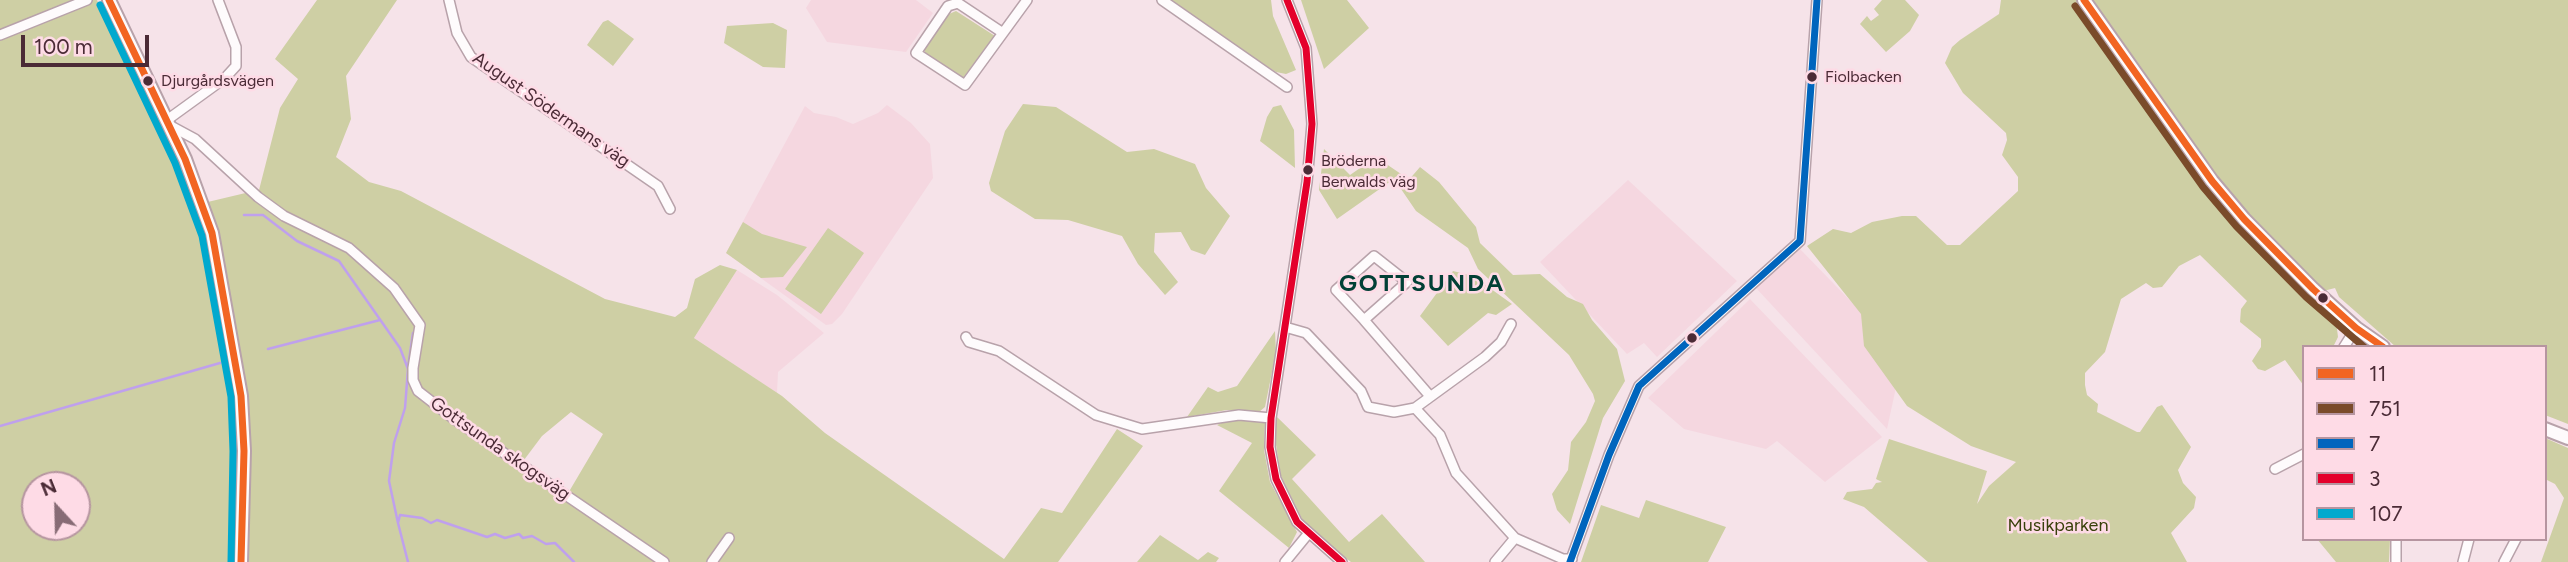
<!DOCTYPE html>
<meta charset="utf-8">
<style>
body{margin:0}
#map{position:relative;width:2568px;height:562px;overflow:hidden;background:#f6e3e9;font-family:Figtree,sans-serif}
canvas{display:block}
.legend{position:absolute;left:2302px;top:345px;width:245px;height:196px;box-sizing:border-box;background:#fedbe6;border:2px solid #b695a0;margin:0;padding:9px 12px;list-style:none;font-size:21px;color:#4b2b36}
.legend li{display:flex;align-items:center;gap:14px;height:35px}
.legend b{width:35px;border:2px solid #b695a0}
.north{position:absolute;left:21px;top:471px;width:70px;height:70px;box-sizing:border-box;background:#fedbe6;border:2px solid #b695a0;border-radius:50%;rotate:338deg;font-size:19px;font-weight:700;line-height:28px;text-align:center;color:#4b2b36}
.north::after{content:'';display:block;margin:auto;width:24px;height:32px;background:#876b75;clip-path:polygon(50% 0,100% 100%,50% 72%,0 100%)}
.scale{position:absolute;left:21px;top:35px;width:128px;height:32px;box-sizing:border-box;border:4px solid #4b2b36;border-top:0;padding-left:9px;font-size:21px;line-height:24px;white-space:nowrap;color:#4b2b36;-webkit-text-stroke:5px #fedbe6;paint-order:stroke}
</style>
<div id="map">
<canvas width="2568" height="562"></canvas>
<ul class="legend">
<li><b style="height:9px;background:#f26522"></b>11</li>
<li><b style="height:9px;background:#7a4b2a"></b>751</li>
<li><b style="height:9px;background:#0065bd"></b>7</li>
<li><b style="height:9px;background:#e4002b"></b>3</li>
<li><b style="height:9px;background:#00a9ce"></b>107</li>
</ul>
<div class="north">N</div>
<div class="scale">100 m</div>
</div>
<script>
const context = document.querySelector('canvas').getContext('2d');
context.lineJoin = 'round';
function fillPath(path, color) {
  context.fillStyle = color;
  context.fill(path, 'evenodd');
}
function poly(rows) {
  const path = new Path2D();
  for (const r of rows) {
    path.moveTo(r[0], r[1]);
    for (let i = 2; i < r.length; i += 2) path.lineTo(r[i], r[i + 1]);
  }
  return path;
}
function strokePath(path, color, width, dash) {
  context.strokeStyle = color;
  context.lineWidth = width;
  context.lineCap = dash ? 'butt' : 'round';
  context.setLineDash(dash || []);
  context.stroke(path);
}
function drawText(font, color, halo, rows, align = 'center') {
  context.font = font + ' Figtree,sans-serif';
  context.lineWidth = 5;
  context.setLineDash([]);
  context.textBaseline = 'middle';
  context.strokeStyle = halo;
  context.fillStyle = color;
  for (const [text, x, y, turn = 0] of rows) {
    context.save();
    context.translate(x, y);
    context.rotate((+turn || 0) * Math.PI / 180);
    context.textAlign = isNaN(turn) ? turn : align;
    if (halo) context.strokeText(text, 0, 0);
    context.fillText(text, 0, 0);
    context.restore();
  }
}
fillPath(poly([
 [811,0,916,0,933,13,906,52,827,42,806,8],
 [887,105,911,123,930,144,933,178,842,314,832,324,826,325,726,253,805,106,814,113,836,117,853,124,878,113],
 [1628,180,1737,281,1657,357,1644,343,1627,354,1540,262],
 [1800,249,1903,355,1887,429,1756,288],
 [737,270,777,295,824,333,778,372,777,393,694,338],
 [1750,299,1882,437,1825,482,1777,441,1766,449,1684,429,1648,398]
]), '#f5d7e0');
fillPath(poly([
 [0,0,97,0,108,28,117,34,170,139,195,205,254,191,258,194,280,108,298,79,275,59,317,0,397,0,346,76,351,119,336,157,369,182,401,191,605,299,675,317,687,308,695,279,720,265,737,270,694,338,782,396,825,433,1004,559,1041,508,1062,513,1117,429,1143,446,1058,562,0,562],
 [571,412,603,434,567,495,521,464,542,436],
 [35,485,77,485,77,527,35,527],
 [1164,0,1271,0,1273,16,1296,70,1286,74,1276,72],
 [1301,0,1347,0,1369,28,1324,69],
 [1882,0,1905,0,1919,15,1910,31,1886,52,1860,24,1867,16,1871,21,1879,15,1874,9],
 [2001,0,2077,0,2161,121,2158,124,2178,127,2090,0,2568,0,2568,424,2545,415,2545,347,2396,347,2339,297,2335,288,2308,295,2336,321,2338,337,2333,347,2304,347,2304,386,2285,360,2265,371,2258,369,2252,361,2261,347,2261,339,2240,322,2241,309,2247,301,2200,255,2179,266,2162,287,2153,288,2146,283,2121,299,2105,352,2085,373,2085,385,2087,395,2098,404,2097,412,2137,432,2140,432,2157,407,2162,405,2191,447,2178,470,2183,483,2196,497,2194,508,2171,533,2187,562,1928,562,1864,507,1843,499,1847,492,1872,489,1876,483,1882,482,1876,479,1889,439,1987,471,1977,504,1989,486,2016,462,1971,446,1907,406,1864,346,1861,314,1807,246,1833,229,1851,233,1872,222,1902,216,1916,216,1947,245,1960,245,2018,191,2018,177,2002,155,2007,140,2006,133,1963,93,1945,63,1952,47,1960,40,1999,14],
 [956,11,995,36,963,78,925,54,925,49,949,14],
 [608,20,634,39,613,66,587,45,603,22],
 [773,23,787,30,785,68,763,67,724,43,727,26],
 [1023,104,1056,107,1127,152,1154,149,1195,164,1206,188,1230,216,1205,255,1191,250,1181,232,1155,233,1154,252,1178,282,1165,295,1138,264,1122,236,1068,220,1035,219,991,191,989,183,1005,131],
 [1281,105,1294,130,1295,168,1260,141,1267,117,1273,107],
 [1324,149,1350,175,1376,157,1401,174,1337,219,1319,190],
 [1420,167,1439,182,1476,227,1480,243,1513,275,1540,274,1567,297,1583,304,1592,320,1617,349,1625,381,1603,418,1570,524,1557,510,1552,494,1568,470,1571,442,1586,422,1595,401,1593,394,1569,355,1478,269,1468,248,1416,211,1401,189],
 [743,222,762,234,807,247,783,277,761,278,726,253],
 [828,228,864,253,821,314,785,289],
 [1453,271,1473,276,1512,304,1496,315,1488,313,1448,346,1420,316],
 [1275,331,1276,352,1265,407,1259,412,1227,410,1187,417,1208,387,1218,392,1237,386],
 [1239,415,1265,422,1264,450,1270,482,1297,532,1289,548,1219,491,1252,443,1217,425],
 [1276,416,1316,455,1292,479,1349,542,1382,514,1425,562,1351,562,1313,532,1302,519,1281,476,1276,445],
 [2545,438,2568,448,2568,562,2541,562,2564,498,2555,484,2545,479],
 [1646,500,1726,527,1708,562,1581,562,1601,505,1639,518],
 [1160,535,1198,560,1208,552,1219,558,1216,562,1137,562],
 [2317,539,2390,539,2389,562,2336,562]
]), '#cecfa4');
strokePath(poly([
 [244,215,263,215,297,241,339,261,400,348,408,369,405,408,394,443,389,481,398,523],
 [268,349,380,320],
 [408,367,413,333],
 [0,426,220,363],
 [408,562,398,523,400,515,422,518,431,523,437,520,487,537,495,534,505,538,519,534,523,538,532,536,546,544,555,543,574,562]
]), '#bfa0ed', 2.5);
const street = poly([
 [449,0,457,33,471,57,658,186,670,209],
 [1162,0,1287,87],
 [1287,0,1306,48,1312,124,1307,182,1271,418,1270,447,1276,479,1297,522,1342,562],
 [1003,33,958,3,948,6,916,53,965,85,1027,0],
 [0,35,87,0],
 [167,120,225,78,236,66,236,47,218,0],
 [169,125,195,139,258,197,284,216,349,248,394,288,420,325,413,368,413,380,418,391,454,419,664,562],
 [1374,256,1407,282,1364,320,1336,290,1374,256],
 [1364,320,1429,395],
 [1285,327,1306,333,1361,391,1368,407,1394,412,1415,408],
 [966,337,969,342,999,351,1096,415,1142,429,1239,415,1271,418],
 [2344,347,2356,328],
 [2275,469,2304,454],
 [1515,538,1563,559,1572,559],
 [2396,539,2396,562],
 [712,562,729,538],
 [1285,562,1308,534],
 [1495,562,1515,538,1456,473,1440,435,1415,408,1485,357,1501,342,1511,324],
 [1570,562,1609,455,1639,386,1800,241,1817,0],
 [2463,562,2469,539],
 [2504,562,2516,539]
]);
const secondary = poly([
 [109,0,185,159,212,233,241,396,244,451,241,562],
 [2084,0,2212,181,2244,219,2313,289,2356,328,2383,347],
 [2545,429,2568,438]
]);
strokePath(street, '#b8a2aa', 12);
strokePath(secondary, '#b8a2aa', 16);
strokePath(street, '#fefbfc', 9);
strokePath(secondary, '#fefbfc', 12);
strokePath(poly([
 [109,0,185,159,212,233,241,396,244,451,241,562],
 [2084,0,2212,181,2244,219,2313,289,2356,328,2383,347]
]), '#f26522', 7);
strokePath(poly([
 [2075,6,2203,187,2236,226,2306,297,2364,347]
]), '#7a4b2a', 7);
strokePath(poly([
 [1570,562,1609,455,1639,386,1800,241,1817,0]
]), '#0065bd', 7);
strokePath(poly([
 [1287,0,1306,48,1312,124,1307,182,1271,418,1270,447,1276,479,1297,522,1342,562]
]), '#e4002b', 7);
strokePath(poly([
 [100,5,175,163,202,236,231,397,233,451,231,562]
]), '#00a9ce', 7);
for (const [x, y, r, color] of [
 [1812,77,6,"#4b2b36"],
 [148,81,6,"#4b2b36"],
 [1308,170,6,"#4b2b36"],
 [2323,298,6,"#4b2b36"],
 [1692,338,6,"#4b2b36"]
]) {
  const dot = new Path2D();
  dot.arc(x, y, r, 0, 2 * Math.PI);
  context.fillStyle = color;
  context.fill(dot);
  strokePath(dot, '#fedbe6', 2.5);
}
drawText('16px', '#4b2b36', '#fedbe6', [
 ["Fiolbacken",1825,77],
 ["Djurgårdsvägen",161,81],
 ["Bröderna",1321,161],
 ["Berwalds väg",1321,182]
], 'left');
drawText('18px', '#4b2b36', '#fedbe6', [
 ["August Södermans väg",551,110,35],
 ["Gottsunda skogsväg",500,449,35]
]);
drawText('18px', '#38400a', '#fedbe6', [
 ["Musikparken",2058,526]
]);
context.letterSpacing = '2px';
drawText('bold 24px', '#024036', '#fedbe6', [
 ["GOTTSUNDA",1422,284]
]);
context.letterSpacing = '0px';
</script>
